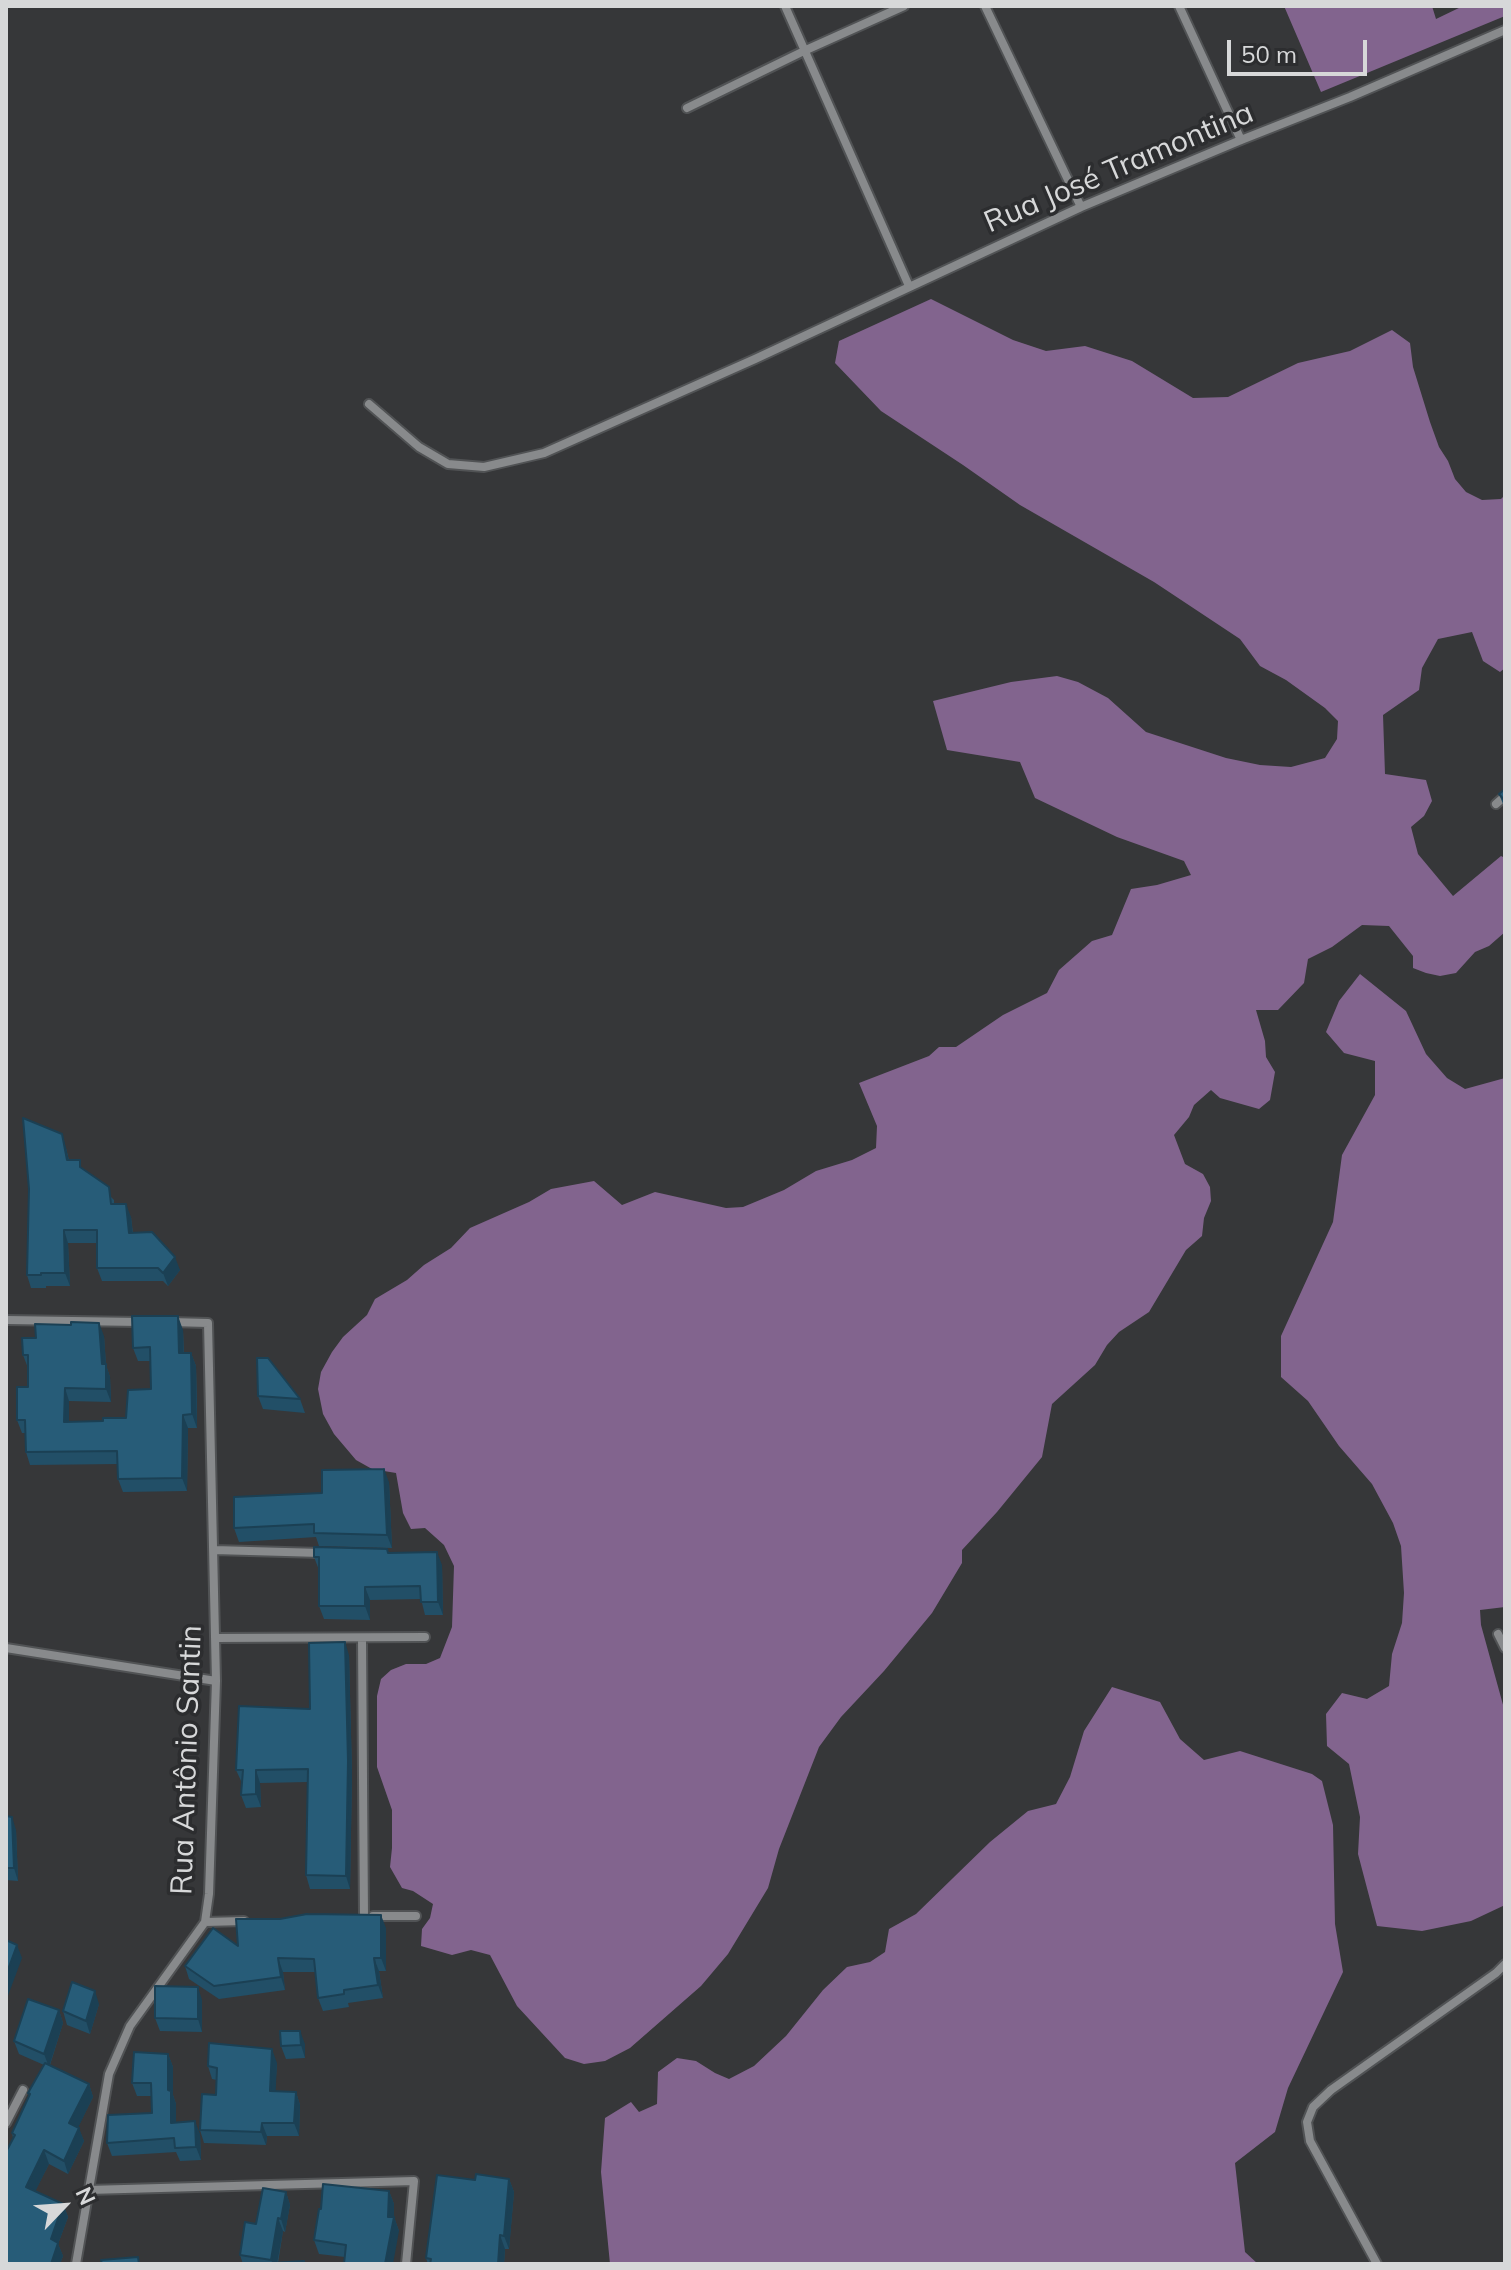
<!DOCTYPE html>
<meta charset="utf-8">
<style>
body{margin:0}
#map{position:relative;width:1511px;height:2270px;overflow:hidden;background:#363739;font-family:Mulish,sans-serif}
canvas{display:block}
.frame{position:absolute;inset:0;border:8px solid #d7d8d9;pointer-events:none}
.north{position:absolute;left:24px;top:2166px;width:80px;height:80px;-webkit-text-stroke:6px #2c2d2f;paint-order:stroke;rotate:65deg;font-size:22px;font-weight:700;line-height:32px;text-align:center;color:#d7d8d9}
.north::after{content:'';display:block;margin:auto;width:28px;height:36px;background:#d7d8d9;clip-path:polygon(50% 0,100% 100%,50% 72%,0 100%)}
.scale{position:absolute;left:1227px;top:40px;width:140px;height:36px;box-sizing:border-box;border:4px solid #d7d8d9;border-top:0;padding-left:10px;font-size:24px;line-height:28px;white-space:nowrap;color:#d7d8d9;-webkit-text-stroke:6px #2c2d2f;paint-order:stroke}
</style>
<div id="map">
<canvas width="1511" height="2270"></canvas>
<div class="frame"></div>
<div class="north">N</div>
<div class="scale">50 m</div>
</div>
<script>
const context = document.querySelector('canvas').getContext('2d');
context.lineJoin = 'round';
function fillPath(path, color) {
  context.fillStyle = color;
  context.fill(path, 'evenodd');
}
function poly(rows) {
  const path = new Path2D();
  for (const r of rows) {
    path.moveTo(r[0], r[1]);
    for (let i = 2; i < r.length; i += 2) path.lineTo(r[i], r[i + 1]);
  }
  return path;
}
function strokePath(path, color, width, dash) {
  context.strokeStyle = color;
  context.lineWidth = width;
  context.lineCap = dash ? 'butt' : 'round';
  context.setLineDash(dash || []);
  context.stroke(path);
}
function drawText(font, color, halo, rows, align = 'center') {
  context.font = font + ' Mulish,sans-serif';
  context.lineWidth = 7;
  context.setLineDash([]);
  context.textBaseline = 'middle';
  context.strokeStyle = halo;
  context.fillStyle = color;
  for (const [text, x, y, turn = 0] of rows) {
    context.save();
    context.translate(x, y);
    context.rotate((+turn || 0) * Math.PI / 180);
    context.textAlign = isNaN(turn) ? turn : align;
    if (halo) context.strokeText(text, 0, 0);
    context.fillText(text, 0, 0);
    context.restore();
  }
}
fillPath(poly([
 [1284,6,1432,6,1436,19,1463,6,1505,6,1505,16,1321,92],
 [931,299,1013,340,1046,351,1085,346,1132,361,1193,398,1228,397,1298,363,1350,351,1392,330,1410,343,1413,367,1430,422,1439,447,1448,461,1455,479,1466,492,1482,500,1501,499,1505,495,1505,668,1500,672,1483,661,1472,632,1438,639,1422,668,1419,690,1383,715,1385,774,1426,780,1432,801,1424,816,1411,827,1418,854,1453,896,1501,856,1505,858,1505,932,1489,946,1475,952,1456,973,1440,976,1426,973,1413,968,1413,956,1389,926,1362,925,1332,947,1308,959,1304,983,1278,1010,1256,1010,1265,1041,1266,1057,1275,1072,1270,1100,1259,1109,1220,1098,1211,1090,1194,1105,1189,1117,1174,1135,1185,1164,1203,1174,1210,1187,1211,1201,1204,1218,1202,1236,1186,1250,1149,1312,1119,1332,1107,1345,1095,1365,1052,1404,1042,1457,997,1512,962,1550,962,1563,932,1613,884,1671,841,1717,819,1747,779,1849,768,1888,728,1954,701,1986,630,2048,605,2061,584,2064,565,2058,517,2006,490,1955,471,1950,452,1955,421,1946,422,1929,430,1918,433,1904,413,1891,402,1888,390,1867,392,1848,392,1810,377,1767,377,1696,381,1679,391,1670,406,1664,426,1664,440,1658,452,1627,454,1566,444,1545,425,1528,411,1529,403,1513,396,1473,372,1469,356,1460,334,1434,323,1414,318,1389,321,1372,332,1352,343,1337,367,1315,375,1299,407,1280,424,1265,451,1248,470,1228,529,1202,551,1189,594,1181,622,1205,655,1192,726,1208,743,1207,784,1190,816,1171,852,1160,876,1148,877,1126,859,1083,929,1056,939,1047,956,1047,1003,1015,1047,993,1059,970,1092,941,1112,935,1131,889,1157,885,1191,875,1184,861,1117,837,1035,798,1020,762,947,750,933,701,1011,682,1057,676,1078,682,1108,698,1146,732,1226,758,1260,765,1291,767,1325,758,1337,739,1338,721,1325,708,1286,680,1260,666,1240,639,1154,582,1020,505,963,465,881,411,835,363,839,341],
 [1360,974,1406,1011,1426,1054,1447,1078,1465,1089,1505,1078,1505,1607,1480,1610,1481,1625,1505,1712,1505,1905,1471,1921,1422,1931,1377,1926,1358,1854,1360,1817,1349,1764,1327,1746,1326,1714,1342,1693,1367,1699,1389,1686,1392,1654,1402,1623,1404,1593,1401,1546,1393,1523,1372,1484,1339,1446,1308,1401,1281,1377,1281,1336,1333,1222,1342,1155,1375,1095,1375,1061,1344,1053,1326,1032,1339,1001],
 [1112,1687,1160,1702,1180,1739,1204,1760,1240,1751,1312,1774,1322,1781,1333,1825,1335,1924,1343,1972,1288,2088,1275,2132,1235,2163,1245,2252,1258,2264,610,2264,601,2172,605,2118,631,2102,639,2112,657,2104,658,2072,677,2058,696,2061,715,2073,729,2079,754,2066,786,2036,823,1990,847,1967,870,1962,885,1952,889,1929,916,1914,990,1842,1028,1811,1056,1804,1070,1777,1084,1731]
]), '#82648e');
const minor = poly([
 [785,6,909,286],
 [985,6,1081,207],
 [1179,6,1241,140],
 [687,108,806,50,904,6],
 [369,404,419,447,448,464,484,467,544,453,755,359,1081,207,1241,140,1350,97,1505,30],
 [1496,804,1505,796],
 [6,1320,140,1322],
 [214,1550,321,1553],
 [1498,1634,1505,1648],
 [216,1638,425,1637],
 [362,1639,364,1917],
 [6,1648,216,1681],
 [373,1916,416,1916],
 [205,1922,244,1921],
 [6,2123,23,2090],
 [88,2190,414,2181,406,2264],
 [76,2264,109,2074,130,2026,205,1922,209,1894,216,1681,208,1323,170,1322],
 [1377,2264,1310,2141,1307,2122,1313,2107,1331,2090,1496,1973,1505,1964]
]);
strokePath(minor, '#515355', 12);
strokePath(minor, '#888a8c', 8);
fillPath(poly([
 [1505,789,1505,809,1499,794],
 [66,1148,69,1160,83,1169,114,1200,114,1204,131,1217,133,1233,180,1270,168,1286,163,1281,102,1281,97,1268,97,1243,68,1243,70,1286,46,1286,46,1288,31,1288,27,1275],
 [71,1325,104,1336,106,1365,110,1377,111,1402,69,1401,69,1422,103,1421,126,1418,151,1389,150,1361,138,1361,133,1348,183,1330,184,1353,191,1353,196,1366,197,1401,197,1428,188,1428,187,1491,123,1492,118,1479,118,1464,30,1465,26,1452,25,1433,22,1433,17,1420,28,1387,28,1368,23,1355,36,1338],
 [258,1396,300,1399,305,1413,263,1409],
 [389,1482,392,1548,319,1546,316,1537,239,1542,234,1528,322,1493],
 [389,1553,442,1565,443,1615,425,1615,421,1599,370,1600,370,1620,324,1619,319,1606,319,1570,314,1557],
 [349,1655,352,1774,350,1889,310,1889,306,1875,308,1782,260,1783,261,1807,246,1808,241,1795,242,1783,236,1770,310,1709],
 [6,1816,16,1830,18,1881,6,1880],
 [386,1928,386,1971,379,1971,383,1998,348,2003,349,2007,323,2011,318,1998,315,1972,283,1972,285,1990,219,1999,189,1979,185,1966,238,1946],
 [28,1999,59,2010,63,2023,50,2065,89,2084,93,2097,78,2127,84,2141,68,2174,49,2164,35,2191,63,2204,68,2217,58,2244,63,2256,60,2264,6,2264,6,2152,13,2138,12,2133,29,2096,28,2093,44,2065,19,2054,14,2041],
 [202,2000,202,2032,160,2031,155,2018],
 [99,2004,90,2034,67,2025,63,2011],
 [305,2044,305,2058,286,2059,281,2046],
 [168,2054,173,2067,173,2095,176,2104,176,2122,200,2134,201,2160,180,2161,176,2152,112,2156,107,2143,152,2113,151,2096,137,2096,132,2083],
 [277,2063,275,2091,296,2092,300,2105,299,2136,267,2136,266,2145,204,2143,200,2130,216,2095,217,2080,212,2079,208,2066],
 [509,2179,514,2192,509,2249,505,2249,504,2264,428,2264,426,2258],
 [389,2191,394,2204,394,2217,399,2231,345,2257,319,2254,314,2240,321,2209],
 [286,2192,290,2205,285,2232,283,2231,278,2263,305,2264,243,2264,240,2255,256,2224]
]), '#224f67');
fillPath(poly([
 [62,1134,66,1148,72,1173,67,1160],
 [126,1204,131,1217,134,1246,129,1233],
 [64,1230,68,1243,70,1286,65,1273],
 [175,1257,180,1270,168,1286,163,1273],
 [178,1316,183,1330,184,1367,179,1353],
 [99,1323,104,1336,106,1365,110,1377,111,1402,106,1389,102,1364],
 [191,1353,196,1366,197,1428,192,1414],
 [65,1388,69,1401,69,1435,64,1422],
 [183,1415,188,1428,187,1491,182,1478],
 [384,1469,389,1482,392,1548,387,1535],
 [437,1552,442,1565,443,1615,438,1602],
 [365,1587,370,1600,370,1620,365,1606],
 [345,1642,349,1655,352,1774,350,1889,346,1876],
 [256,1770,260,1783,261,1807,256,1794],
 [12,1817,16,1830,18,1881,14,1868],
 [381,1915,386,1928,386,1971,381,1958],
 [17,1945,22,1958,6,2001,6,1975],
 [278,1958,283,1972,285,1990,281,1977],
 [374,1958,379,1971,383,1998,378,1985],
 [198,1987,202,2000,202,2032,198,2019],
 [95,1991,99,2004,90,2034,86,2021],
 [59,2010,63,2023,49,2067,44,2054],
 [300,2031,305,2044,305,2058,301,2045],
 [272,2049,277,2063,275,2104,270,2091],
 [168,2054,173,2067,173,2095,176,2104,176,2136,171,2123,168,2090],
 [89,2084,93,2097,74,2136,69,2123],
 [296,2092,300,2105,299,2136,294,2123],
 [195,2121,200,2134,201,2160,196,2147],
 [262,2123,267,2136,266,2145,261,2132],
 [79,2128,84,2141,68,2174,64,2161],
 [44,2150,49,2164,31,2200,26,2187],
 [509,2179,514,2192,509,2249,504,2236],
 [389,2191,394,2204,394,2219,394,2217,399,2231,393,2264,385,2264],
 [286,2192,290,2205,285,2232,281,2219],
 [63,2204,68,2217,58,2244,63,2256,60,2264,51,2264,51,2239],
 [278,2218,283,2231,277,2264,273,2264,271,2260],
 [500,2235,505,2249,504,2264,498,2264]
]), '#1b4054');
const building = poly([
 [1505,789,1505,801,1499,794,1505,789],
 [23,1118,62,1134,67,1160,80,1160,80,1167,109,1187,111,1204,126,1204,129,1233,152,1232,175,1257,163,1273,158,1268,97,1268,97,1230,64,1230,65,1273,41,1273,41,1275,27,1275,29,1189,23,1118],
 [132,1316,178,1316,179,1353,191,1353,192,1414,183,1415,182,1478,118,1479,117,1451,26,1452,25,1420,17,1420,17,1387,28,1387,28,1355,23,1355,22,1338,36,1338,35,1324,71,1325,71,1322,99,1323,102,1364,106,1364,106,1389,65,1388,64,1422,103,1421,103,1418,126,1418,128,1390,151,1389,150,1347,133,1348,132,1316],
 [257,1358,268,1358,300,1399,258,1396,257,1358],
 [384,1469,387,1535,314,1533,314,1524,234,1528,234,1497,322,1493,322,1470,384,1469],
 [314,1547,387,1549,388,1553,437,1552,438,1602,421,1602,420,1586,365,1587,365,1606,319,1606,319,1557,314,1557,314,1547],
 [345,1642,348,1761,346,1876,306,1875,308,1769,256,1770,256,1794,241,1795,243,1770,236,1770,239,1706,310,1709,309,1643,345,1642],
 [6,1816,12,1817,14,1868,6,1868,6,1816],
 [307,1914,381,1915,381,1958,374,1958,378,1985,344,1990,344,1994,318,1998,314,1959,278,1958,281,1977,214,1986,185,1966,213,1928,238,1946,236,1919,280,1919,307,1914],
 [6,1940,17,1945,6,1975,6,1940],
 [72,1982,95,1991,86,2021,63,2011,72,1982],
 [155,1986,198,1987,198,2019,155,2018,155,1986],
 [28,1999,59,2010,44,2054,14,2041,28,1999],
 [280,2031,300,2031,301,2045,281,2046,280,2031],
 [209,2043,272,2049,270,2091,296,2092,294,2123,262,2123,261,2132,200,2130,202,2094,216,2095,217,2068,208,2066,209,2043],
 [134,2052,168,2054,168,2090,171,2091,171,2123,195,2121,196,2147,175,2148,174,2138,107,2143,108,2115,152,2113,151,2083,132,2083,134,2052],
 [45,2063,89,2084,69,2123,79,2128,64,2161,44,2150,26,2187,63,2204,51,2239,58,2243,51,2264,6,2264,6,2152,15,2135,12,2133,30,2094,28,2093,45,2063],
 [476,2174,509,2179,504,2236,500,2235,498,2264,430,2264,431,2259,426,2258,437,2175,475,2180,476,2174],
 [323,2184,389,2191,388,2217,394,2217,385,2264,344,2264,346,2245,314,2240,319,2209,321,2209,323,2184],
 [263,2188,286,2192,281,2219,278,2218,271,2260,240,2255,245,2222,256,2224,263,2188],
 [138,2257,139,2264,102,2264,101,2260,138,2257],
 [304,2261,304,2264,271,2264,272,2263,304,2261]
]);
fillPath(building, '#275c78');
strokePath(building, '#1b4054', 2);
drawText('30px', '#d7d8d9', '#2c2d2f', [
 ["Rua José Tramontina",1119,168,-23],
 ["Rua Antônio Santin",187,1760,-88]
]);
</script>
